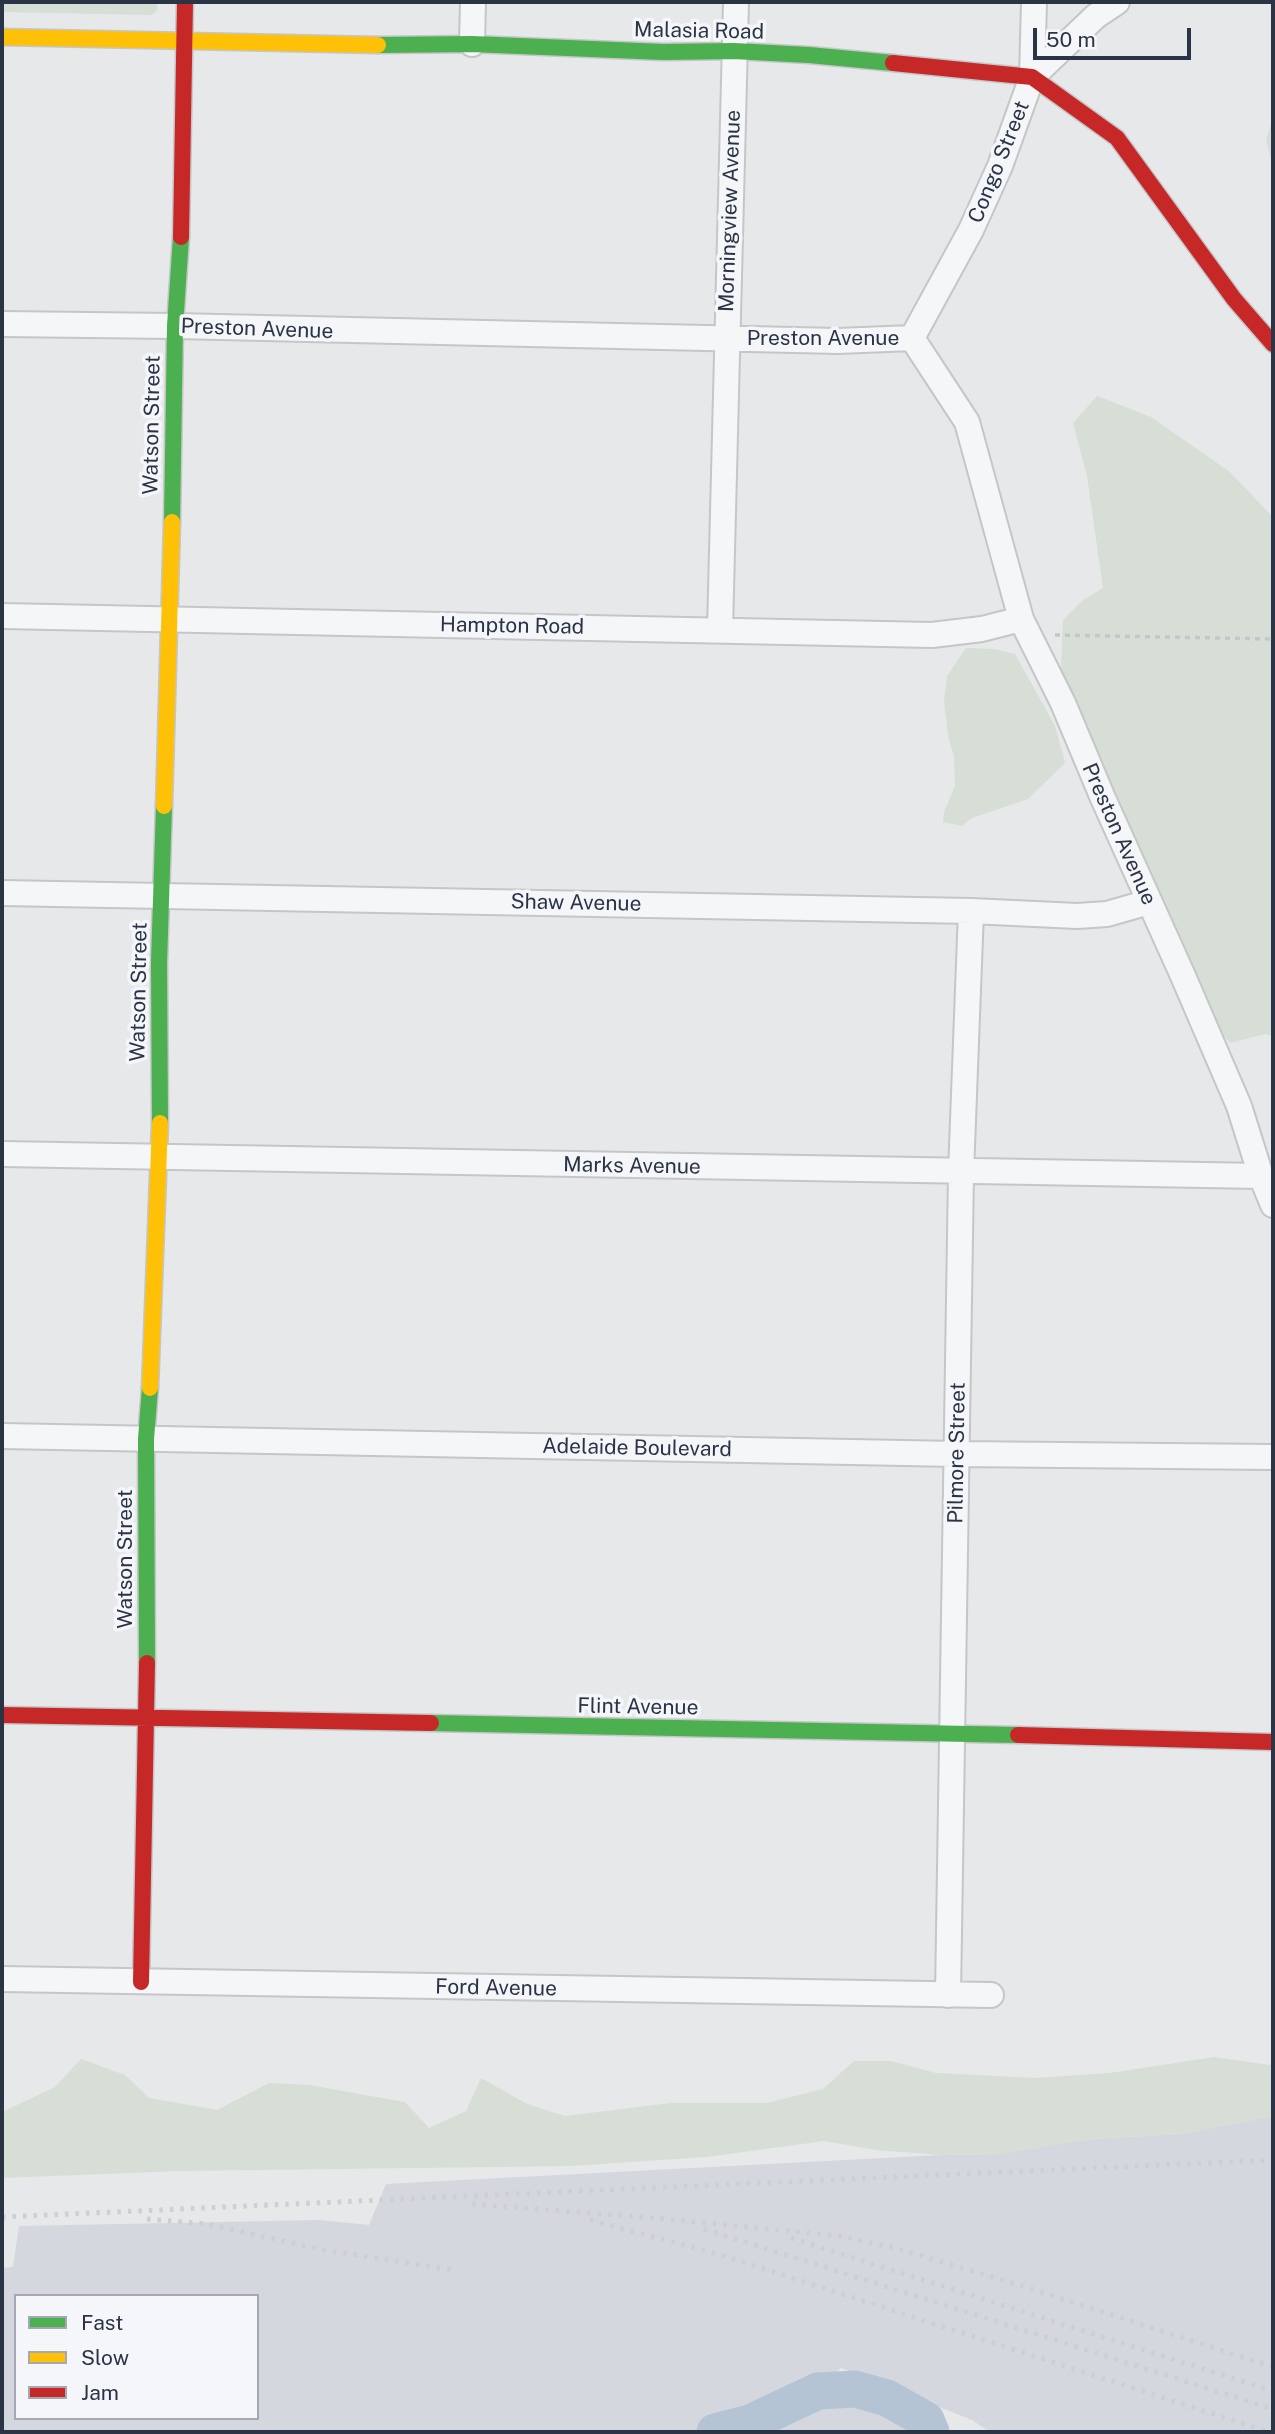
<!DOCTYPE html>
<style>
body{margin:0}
#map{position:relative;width:1275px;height:2434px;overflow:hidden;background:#e6e8ea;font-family:"Public Sans",sans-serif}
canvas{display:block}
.frame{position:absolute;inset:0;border:4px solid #2b3445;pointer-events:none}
.legend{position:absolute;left:14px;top:2294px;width:245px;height:126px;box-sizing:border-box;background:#f4f6f9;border:2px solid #a4a8b1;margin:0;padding:9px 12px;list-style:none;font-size:21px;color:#2b3445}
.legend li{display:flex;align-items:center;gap:14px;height:35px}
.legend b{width:35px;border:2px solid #a4a8b1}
.scale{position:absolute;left:1033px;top:28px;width:158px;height:32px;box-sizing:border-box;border:4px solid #2b3445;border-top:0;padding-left:9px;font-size:21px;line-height:24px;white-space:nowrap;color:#2b3445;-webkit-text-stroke:5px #f4f6f9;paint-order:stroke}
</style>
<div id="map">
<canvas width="1275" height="2434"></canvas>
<div class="frame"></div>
<ul class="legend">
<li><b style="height:9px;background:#4caf50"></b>Fast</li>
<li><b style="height:9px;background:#ffc107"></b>Slow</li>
<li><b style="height:9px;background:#c62828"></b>Jam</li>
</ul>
<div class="scale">50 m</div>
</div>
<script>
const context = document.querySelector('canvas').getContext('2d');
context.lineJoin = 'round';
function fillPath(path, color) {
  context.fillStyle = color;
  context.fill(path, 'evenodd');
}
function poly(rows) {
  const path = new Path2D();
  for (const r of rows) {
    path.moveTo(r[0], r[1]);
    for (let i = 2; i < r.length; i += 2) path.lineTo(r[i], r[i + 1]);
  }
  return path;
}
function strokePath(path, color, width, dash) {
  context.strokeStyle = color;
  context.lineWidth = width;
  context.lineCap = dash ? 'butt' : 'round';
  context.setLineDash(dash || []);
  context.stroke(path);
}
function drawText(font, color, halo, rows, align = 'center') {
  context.font = font + ' "Public Sans",sans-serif';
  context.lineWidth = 7;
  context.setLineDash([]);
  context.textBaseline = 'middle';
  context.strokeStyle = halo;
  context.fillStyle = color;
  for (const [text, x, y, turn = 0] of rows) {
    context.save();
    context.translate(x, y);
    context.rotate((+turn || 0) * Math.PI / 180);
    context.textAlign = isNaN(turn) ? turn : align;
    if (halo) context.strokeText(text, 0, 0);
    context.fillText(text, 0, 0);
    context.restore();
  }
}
fillPath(poly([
 [1273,2116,1273,2432,990,2432,972,2420,841,2368,819,2390,855,2389,887,2398,926,2420,931,2432,2,2432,2,2268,13,2267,19,2226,319,2220,369,2225,386,2184,941,2155,1000,2154,1090,2139,1181,2134],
 [16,2296,257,2296,257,2418,16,2418]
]), '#d4d7dd');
fillPath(poly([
 [2,2,157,2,157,11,151,15,2,12],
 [1273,119,1273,166,1266,139],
 [1097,396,1151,417,1230,472,1273,517,1273,1037,1266,1034,1230,1043,1213,1024,1094,742,1061,670,1063,620,1083,600,1103,588,1087,476,1073,423],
 [966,648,994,649,1015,654,1055,726,1065,763,1028,799,972,818,962,826,943,822,944,812,955,786,954,756,948,736,944,701,947,676],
 [1214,2057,1269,2065,1273,2063,1273,2116,1181,2134,1090,2139,1000,2154,941,2155,876,2150,824,2141,706,2157,571,2166,179,2171,2,2178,2,2112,55,2087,81,2059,125,2075,149,2098,217,2110,269,2083,309,2085,405,2102,429,2128,466,2111,481,2078,527,2104,565,2116,671,2103,767,2103,823,2089,854,2061,891,2061,936,2073,1035,2078,1110,2073]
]), '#d6ded6');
strokePath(poly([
 [715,2432,750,2423,818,2391,855,2389,887,2398,926,2420,931,2432]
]), '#b4c4d5', 37);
const street = poly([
 [472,44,473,2],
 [1032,77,1034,2],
 [2,324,175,326,838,341,912,338],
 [912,338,967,422,1021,619,1063,703,1102,796,1183,976,1239,1106,1261,1176,1273,1205],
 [912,338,971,230,1000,166,1032,77,1096,16,1117,2],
 [2,616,932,635,982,629,1021,619],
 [720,630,736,2],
 [2,893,971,911,1077,916,1107,914,1149,902],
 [2,1154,1261,1176],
 [2,1436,957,1454,1273,1457],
 [2,1979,991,1995],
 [948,1995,961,1173,971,911]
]);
const fast = poly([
 [378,45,472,44,663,52,734,51,809,55,893,63],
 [172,522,175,326,181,237],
 [160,1123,159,963,164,806],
 [147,1663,146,1439,150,1388],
 [431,1723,1018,1735]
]);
const slow = poly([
 [2,37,378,45],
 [164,806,172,522],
 [150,1388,160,1123]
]);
const jam = poly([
 [893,63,1032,77,1117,138,1234,299,1273,344],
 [181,237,185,2],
 [2,1715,431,1723],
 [1018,1735,1273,1742],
 [141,1982,147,1663]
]);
strokePath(street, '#c4c6c8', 28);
strokePath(fast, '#c4c6c8', 19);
strokePath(slow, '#c4c6c8', 19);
strokePath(jam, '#c4c6c8', 19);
strokePath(poly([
 [1055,635,1273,639]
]), '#c5c6ca', 3.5, [5, 5]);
strokePath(street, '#f5f6f7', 24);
strokePath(fast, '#4caf50', 16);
strokePath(slow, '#ffc107', 16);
strokePath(jam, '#c62828', 16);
strokePath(poly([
 [472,2204,667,2219,840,2236,895,2248,1016,2284,1273,2367],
 [2,2217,1273,2160],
 [147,2219,207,2224,324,2250,454,2270],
 [590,2220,718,2254,1269,2432],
 [704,2229,1273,2409],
 [791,2238,1273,2391]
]), '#cecfd2', 5, [3.5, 7]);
drawText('21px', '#2b3445', '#f4f6f9', [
 ["Malasia Road",699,31,1],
 ["Congo Street",999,162,-68],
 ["Morningview Avenue",730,211,-88],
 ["Preston Avenue",257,329,2],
 ["Preston Avenue",823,339],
 ["Watson Street",152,425,-89],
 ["Hampton Road",512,626,1],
 ["Preston Avenue",1119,834,66],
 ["Shaw Avenue",576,903,1],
 ["Watson Street",139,992,-89],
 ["Marks Avenue",632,1166,1],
 ["Adelaide Boulevard",637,1448,1],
 ["Pilmore Street",957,1453,-89],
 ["Watson Street",126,1559,-90],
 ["Flint Avenue",638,1707,1],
 ["Ford Avenue",496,1988,1]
]);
</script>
